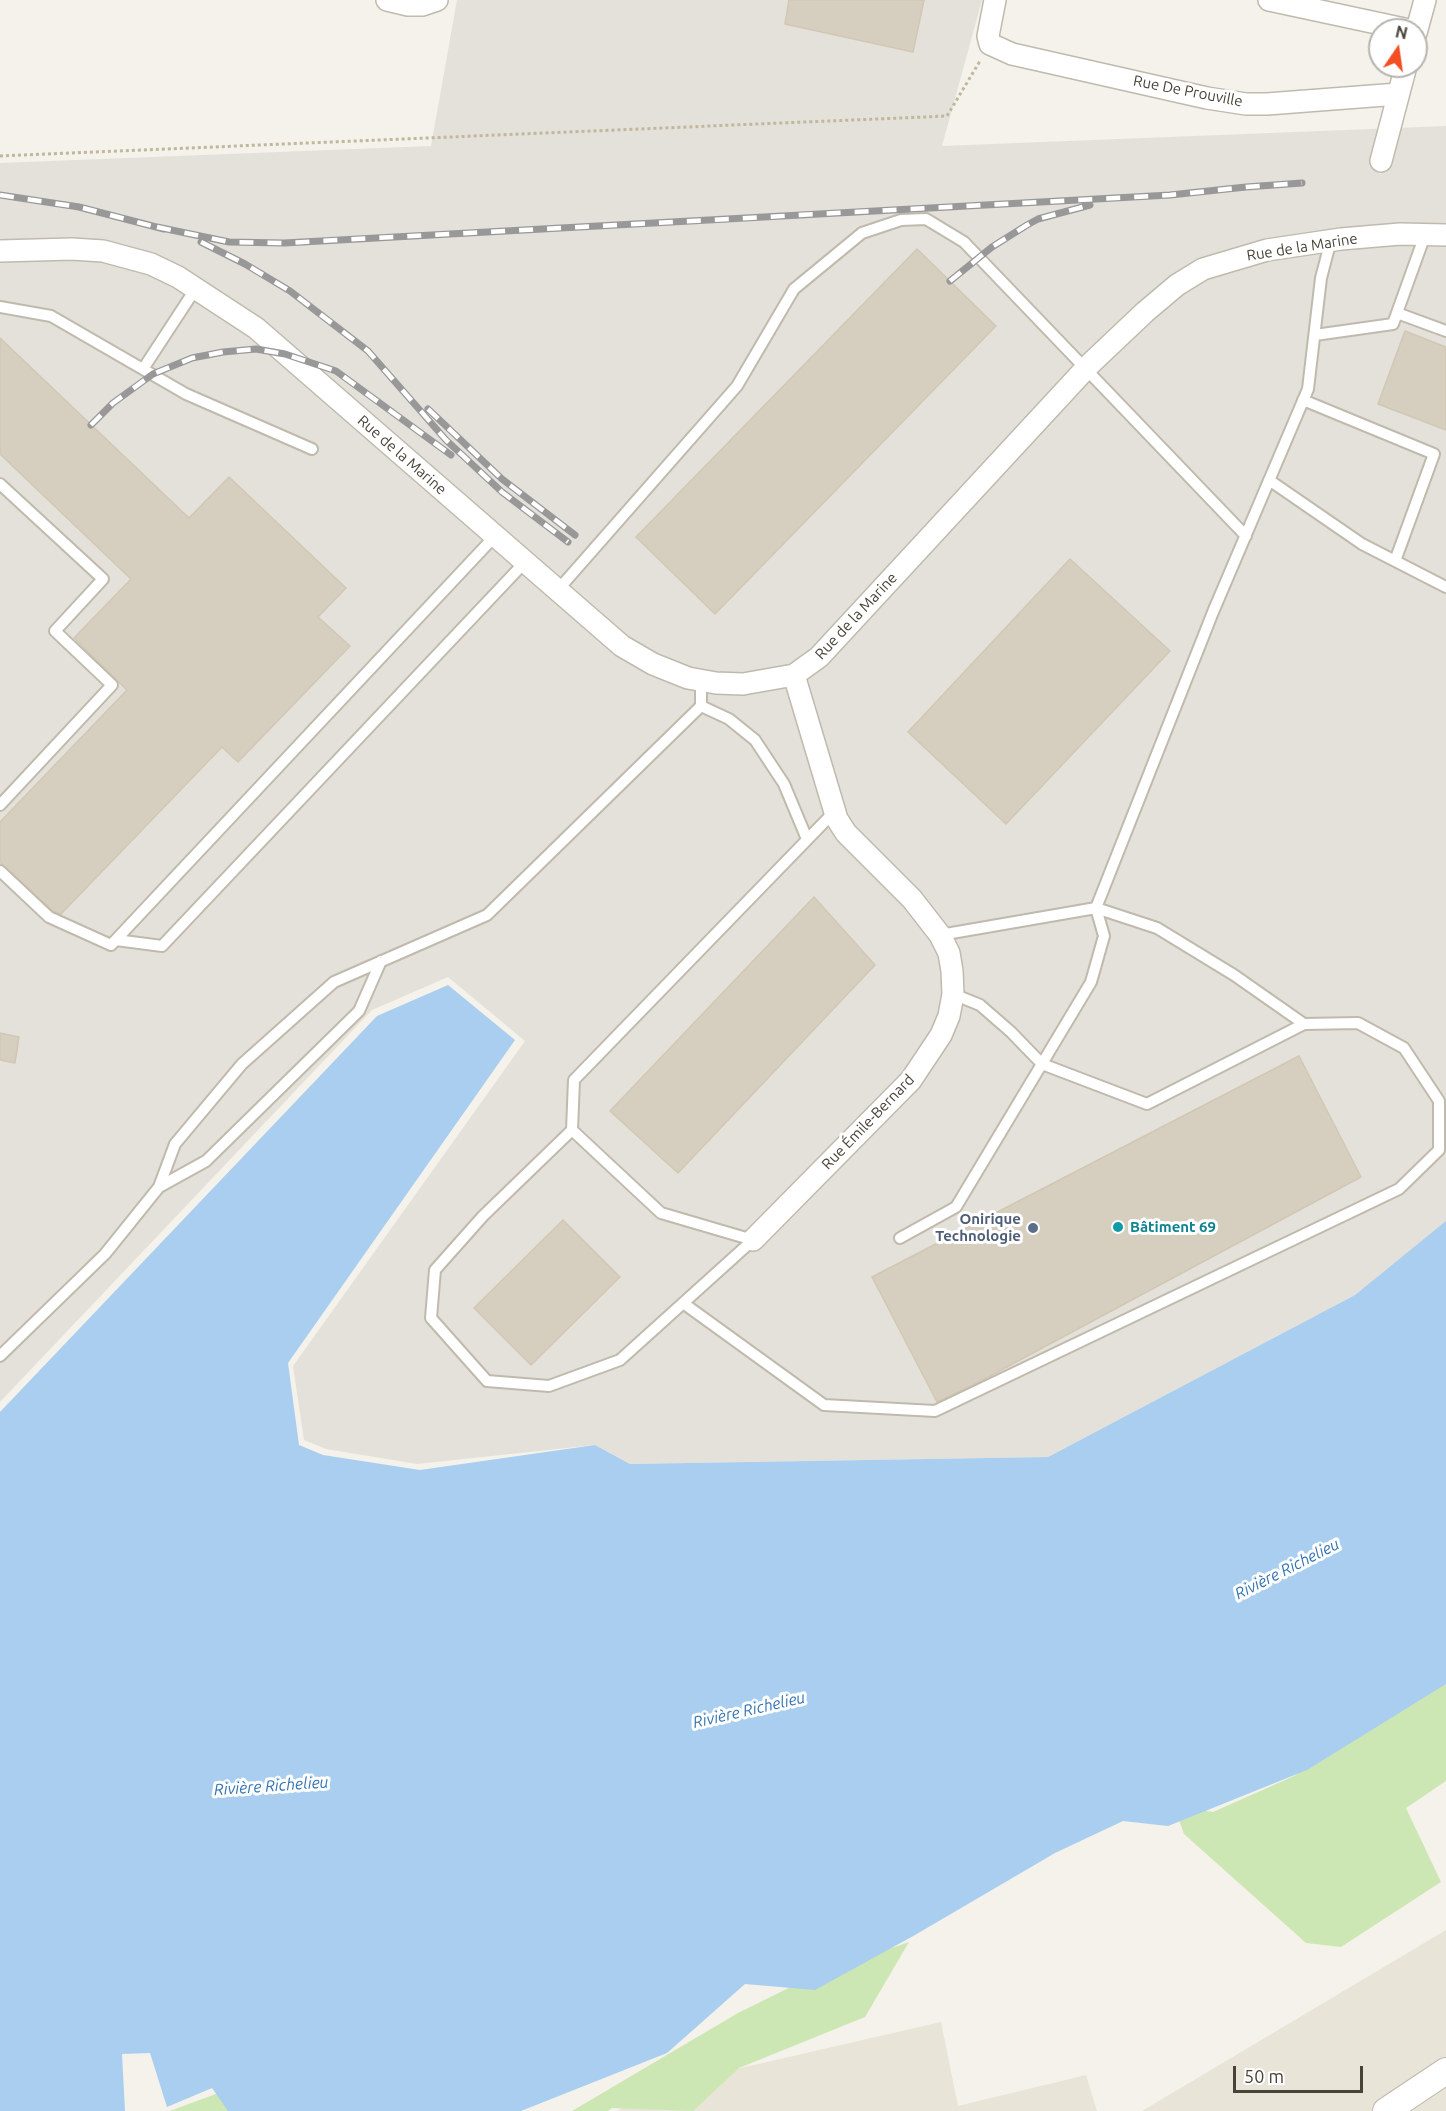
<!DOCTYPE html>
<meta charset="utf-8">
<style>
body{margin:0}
#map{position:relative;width:1446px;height:2111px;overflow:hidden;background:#f4f2ea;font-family:Ubuntu,sans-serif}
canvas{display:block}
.north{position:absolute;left:1368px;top:18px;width:60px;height:60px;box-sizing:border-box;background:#fff;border:2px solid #b6b4af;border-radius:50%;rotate:13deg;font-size:16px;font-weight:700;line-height:24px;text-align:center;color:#484338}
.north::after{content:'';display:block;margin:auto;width:21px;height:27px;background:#f34f22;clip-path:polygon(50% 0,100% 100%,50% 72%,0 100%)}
.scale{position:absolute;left:1233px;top:2066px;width:130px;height:27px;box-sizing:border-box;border:3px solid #484338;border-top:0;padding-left:8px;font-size:18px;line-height:21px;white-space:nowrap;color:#484338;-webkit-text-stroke:4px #fff;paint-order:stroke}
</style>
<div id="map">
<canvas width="1446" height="2111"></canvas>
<div class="north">N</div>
<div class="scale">50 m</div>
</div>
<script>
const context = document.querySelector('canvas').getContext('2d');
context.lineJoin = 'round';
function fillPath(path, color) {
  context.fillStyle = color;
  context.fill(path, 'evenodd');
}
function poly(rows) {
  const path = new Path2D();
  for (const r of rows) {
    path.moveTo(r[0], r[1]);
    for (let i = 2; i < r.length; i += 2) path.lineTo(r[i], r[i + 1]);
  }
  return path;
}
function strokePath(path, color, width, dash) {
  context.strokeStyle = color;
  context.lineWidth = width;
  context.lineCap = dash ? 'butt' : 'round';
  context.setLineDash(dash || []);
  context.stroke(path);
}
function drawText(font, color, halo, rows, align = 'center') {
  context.font = font + ' Ubuntu,sans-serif';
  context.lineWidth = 6;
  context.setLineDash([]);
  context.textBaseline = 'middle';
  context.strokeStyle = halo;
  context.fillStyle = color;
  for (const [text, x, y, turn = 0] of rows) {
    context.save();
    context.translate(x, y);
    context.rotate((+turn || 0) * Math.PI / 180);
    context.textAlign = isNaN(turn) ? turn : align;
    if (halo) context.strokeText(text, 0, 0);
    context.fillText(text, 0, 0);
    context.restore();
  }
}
fillPath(poly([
 [1446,1930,1446,2111,1142,2111],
 [941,2022,958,2106,1086,2075,1097,2111,618,2111,645,2090]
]), '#e8e4d8');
fillPath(poly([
 [457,0,982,0,942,146,1446,126,1446,1222,1355,1295,1048,1457,630,1464,595,1445,417,1464,326,1449,304,1440,293,1366,525,1041,448,977,372,1010,0,1402,0,163,431,146]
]), '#e4e1db');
fillPath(poly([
 [1446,1675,1446,1781,1406,1808,1441,1882,1341,1947,1306,1943,1184,1834,1174,1806,1213,1812,1294,1776],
 [909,1942,865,2017,739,2068,693,2111,612,2108,608,2111,572,2111,738,2013,819,1973],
 [221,2092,232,2111,170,2111]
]), '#cde7b4');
fillPath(poly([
 [448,985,515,1040,288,1363,299,1445,323,1455,420,1470,595,1445,630,1464,1048,1457,1355,1295,1446,1221,1446,1684,1307,1770,1168,1826,1123,1821,1055,1853,915,1935,815,1990,745,1984,667,2053,521,2111,228,2111,212,2088,167,2107,150,2053,122,2054,125,2111,0,2111,0,1412,377,1016]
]), '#a9ceef');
const building = poly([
 [789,0,924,0,913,52,785,24,789,0],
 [917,249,996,326,715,614,636,537,917,249],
 [1405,331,1446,347,1446,430,1378,404,1405,331],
 [0,338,189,518,229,477,346,588,318,617,350,646,238,762,222,747,61,914,53,911,0,862,0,822,127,690,74,638,131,579,0,454,0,338],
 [1070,559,1170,651,1006,824,908,732,1070,559],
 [814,897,875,965,678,1173,610,1111,814,897],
 [0,1033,19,1037,15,1063,0,1060,0,1033],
 [1299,1056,1361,1177,977,1383,937,1402,872,1277,1299,1056],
 [563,1220,620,1277,531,1365,474,1308,563,1220]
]);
fillPath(building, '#d6cfc0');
strokePath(building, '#d1c7b3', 1.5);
const service = poly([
 [0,307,51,316,186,394,312,449],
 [1397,313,1446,331],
 [1315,335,1393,324,1425,235],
 [143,369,196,288],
 [1303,400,1434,454,1395,561],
 [1269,480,1362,544,1446,587],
 [0,484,103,579,55,631,112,685,0,805],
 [557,591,737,386,794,289,862,233,901,220,926,219,964,242,1246,536],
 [701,706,729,719,755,740,784,784,807,839],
 [0,871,49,917,111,945,495,536],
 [940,935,1096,908,1213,612,1308,389,1321,278,1331,240],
 [116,940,162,946,525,562],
 [953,994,980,1005,1011,1032,1042,1064,1147,1104,1304,1024],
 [572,1130,483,1216,435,1270,431,1318,487,1381,549,1386,620,1360,753,1240],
 [159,1187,206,1161,359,1011,381,961],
 [900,1238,956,1207,1091,982,1104,936,1096,908],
 [753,1240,661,1213,572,1130,574,1080,834,812],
 [683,1303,824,1405,935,1411,1399,1189,1439,1150,1439,1101,1404,1048,1358,1023,1304,1024,1234,975,1157,928,1096,908],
 [0,1356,105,1254,159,1187,175,1144,242,1064,334,982,487,915,701,706,701,680]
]);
const minor = poly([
 [387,0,408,5,422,5,437,0],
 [995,0,988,36,990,44,1012,54,1207,98,1246,104,1267,104,1398,94],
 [1269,0,1409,30],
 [1416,33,1425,0],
 [1381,161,1406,66],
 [0,251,72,249,103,251,151,264,178,277,256,328,622,646,653,664,688,678,716,683,743,684,794,675,819,657,1090,364,1145,312,1177,285,1203,269,1267,250,1341,239,1400,234,1446,235],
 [753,1240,911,1080,941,1035,949,1016,953,994,952,971,949,953,940,935,912,899,846,833,837,819,794,675]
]);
const tertiary = poly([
 [1386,2111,1446,2071]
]);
strokePath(service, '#c0baad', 14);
strokePath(minor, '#c0baad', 24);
strokePath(tertiary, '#c0baad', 28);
strokePath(poly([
 [0,156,947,116,980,61]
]), '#c1b79e', 3, [3, 3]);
strokePath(service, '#fff', 10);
strokePath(minor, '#fff', 21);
strokePath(tertiary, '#fff', 26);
const rail = poly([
 [0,195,79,207,164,229],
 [157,227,229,242,284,243,1170,195,1246,187,1302,183],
 [201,242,245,264,290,291,368,351,446,440,502,492,568,542],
 [950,281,992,247,1027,225,1038,219,1090,205],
 [428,409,502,479,575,535],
 [91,425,113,403,153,374,192,358,223,352,256,349,285,354,336,371,451,455]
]);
strokePath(rail, '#989898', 7);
strokePath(rail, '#fff', 4.5, [14]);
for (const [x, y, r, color] of [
 [1118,1227,6,"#0f9aa8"],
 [1033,1228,6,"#5c6f8a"]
]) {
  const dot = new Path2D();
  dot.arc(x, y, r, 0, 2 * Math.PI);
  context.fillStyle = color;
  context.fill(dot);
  strokePath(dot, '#fff', 2);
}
drawText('15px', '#484338', '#fff', [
 ["Rue De Prouville",1188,91,11],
 ["Rue de la Marine",1302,247,-9],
 ["Rue de la Marine",402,455,41],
 ["Rue de la Marine",856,616,-47],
 ["Rue Émile-Bernard",868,1122,-46]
]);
drawText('bold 15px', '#4e5e75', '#fff', [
 ["Onirique",1021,1219],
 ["Technologie",1021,1236]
], 'right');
drawText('bold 15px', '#0d838f', '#fff', [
 ["Bâtiment 69",1130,1227]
], 'left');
drawText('italic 16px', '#3474b2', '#fff', [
 ["Rivière Richelieu",1287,1569,-27],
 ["Rivière Richelieu",749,1710,-13],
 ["Rivière Richelieu",271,1786,-4]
]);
</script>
